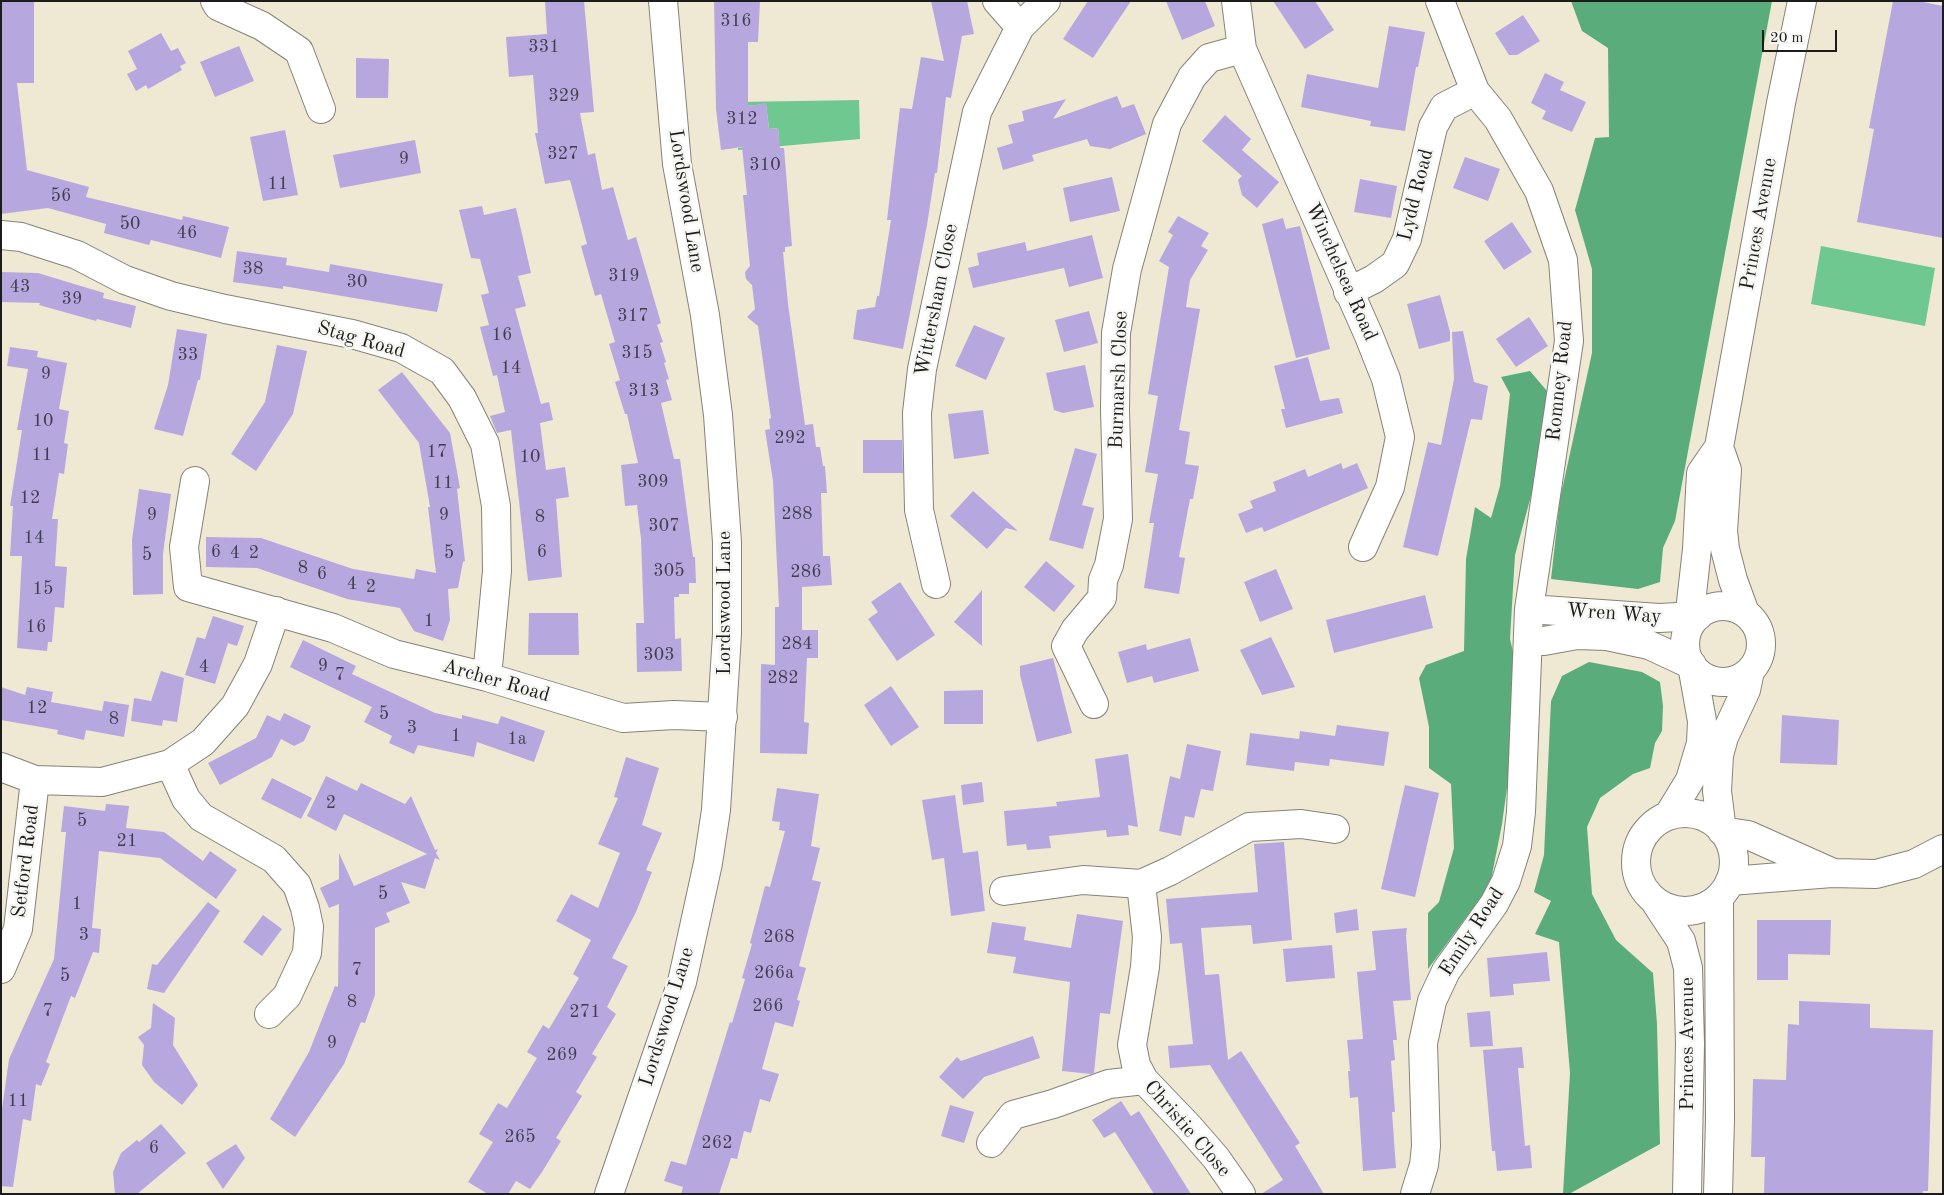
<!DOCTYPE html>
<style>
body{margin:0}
#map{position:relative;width:1944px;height:1195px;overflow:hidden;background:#efe9d4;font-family:"Old Standard TT",serif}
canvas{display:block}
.frame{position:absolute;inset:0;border:2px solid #1c1c1c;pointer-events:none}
.scale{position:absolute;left:1762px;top:30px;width:75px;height:22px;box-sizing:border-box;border:2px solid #1c1c1c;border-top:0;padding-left:6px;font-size:15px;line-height:18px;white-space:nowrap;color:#1c1c1c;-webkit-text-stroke:4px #f6f6f2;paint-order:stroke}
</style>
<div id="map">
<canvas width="1944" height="1195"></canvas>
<div class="frame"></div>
<div class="scale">20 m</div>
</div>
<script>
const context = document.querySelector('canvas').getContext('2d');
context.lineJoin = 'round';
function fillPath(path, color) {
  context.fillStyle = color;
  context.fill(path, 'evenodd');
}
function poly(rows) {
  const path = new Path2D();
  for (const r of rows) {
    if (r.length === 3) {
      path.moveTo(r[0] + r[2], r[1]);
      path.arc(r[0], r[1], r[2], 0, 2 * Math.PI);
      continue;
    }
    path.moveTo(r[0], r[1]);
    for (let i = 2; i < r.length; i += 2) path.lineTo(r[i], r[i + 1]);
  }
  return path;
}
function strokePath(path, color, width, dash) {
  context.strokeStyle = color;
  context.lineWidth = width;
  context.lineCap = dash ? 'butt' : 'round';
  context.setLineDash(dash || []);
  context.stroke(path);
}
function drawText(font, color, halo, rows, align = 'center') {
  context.font = font + ' "Old Standard TT",serif';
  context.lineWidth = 5;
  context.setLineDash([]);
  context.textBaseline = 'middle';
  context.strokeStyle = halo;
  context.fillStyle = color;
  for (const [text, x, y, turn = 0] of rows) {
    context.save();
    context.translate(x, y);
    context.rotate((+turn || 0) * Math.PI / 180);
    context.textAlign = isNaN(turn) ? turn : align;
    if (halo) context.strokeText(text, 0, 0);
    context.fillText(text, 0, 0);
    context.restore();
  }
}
fillPath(poly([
 [859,100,860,139,738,150,738,148,775,143,779,141,778,128,769,129,766,104,737,107,737,102],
 [1821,246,1935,268,1925,326,1811,304]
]), '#6ec88f');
fillPath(poly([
 [1571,1,1772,1,1675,521,1663,548,1660,582,1638,589,1551,579,1560,499,1592,353,1592,269,1575,210,1595,138,1609,137,1608,48,1582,31],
 [1530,371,1547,391,1544,448,1515,555,1510,639,1521,686,1502,824,1490,885,1428,969,1428,913,1439,902,1454,848,1451,784,1429,768,1429,727,1419,678,1426,665,1464,651,1466,559,1475,507,1491,518,1500,486,1510,394,1501,377],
 [1589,662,1642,672,1660,682,1663,706,1662,731,1655,743,1650,768,1633,774,1600,798,1587,827,1592,894,1616,940,1653,973,1657,1024,1660,1144,1569,1194,1563,1194,1570,1073,1559,942,1535,934,1551,901,1534,892,1544,855,1551,701,1562,676]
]), '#5aac7a');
fillPath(poly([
 [1,1,34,1,34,83,17,83,27,170,89,187,86,197,182,220,183,216,229,227,221,258,151,240,149,245,104,233,106,224,48,208,1,214],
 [545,1,584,1,594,112,580,113,588,155,595,153,602,190,613,187,628,240,636,237,661,323,657,325,663,342,660,343,666,362,664,363,669,379,666,380,672,400,661,403,674,459,680,459,693,557,695,557,696,583,689,583,689,594,679,594,679,597,674,597,675,639,681,638,682,671,637,672,636,623,644,623,641,539,637,505,625,506,621,465,638,463,627,414,625,414,615,382,620,380,609,344,615,342,601,294,595,296,581,246,587,244,570,180,545,184,535,133,538,133,533,75,509,77,506,37,547,34],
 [714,1,760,1,758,42,748,42,748,106,766,103,769,129,778,128,780,148,784,148,792,246,785,247,785,252,783,252,788,304,805,425,813,424,816,447,820,447,823,466,825,466,827,493,821,493,823,556,830,556,832,585,802,587,802,630,818,630,818,658,807,658,804,722,809,723,807,754,760,753,761,664,775,665,775,607,779,607,773,481,765,430,770,429,769,419,771,418,758,326,747,317,755,309,752,285,746,279,745,272,750,266,743,195,747,195,742,147,721,150,716,109],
 [931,1,967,1,974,34,962,36,951,98,946,97,937,173,935,173,927,225,903,349,853,339,857,310,875,307,877,296,879,296,891,220,887,220,900,108,912,109,921,57,944,61],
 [1088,1,1131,1,1093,58,1063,39],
 [1166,1,1205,1,1215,26,1182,40],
 [1273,1,1315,1,1334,30,1305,49],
 [1893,1,1918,1,1943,6,1943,238,1857,222,1874,129,1869,128],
 [1523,15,1540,41,1517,55,1509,55,1495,33],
 [1389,26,1425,32,1418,67,1416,67,1405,131,1370,126,1371,121,1301,107,1307,74,1378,88],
 [161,33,171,51,178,48,186,63,180,66,182,70,148,89,146,85,136,91,127,74,137,69,128,51],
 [239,46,254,81,215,97,200,62],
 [356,58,389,59,388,98,356,98],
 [1545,73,1564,82,1560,90,1586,102,1572,132,1542,119,1546,111,1531,103],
 [1117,96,1122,108,1134,104,1146,134,1110,149,1090,146,1087,139,1032,155,1034,161,1003,170,997,148,1013,143,1008,125,1024,121,1022,111,1066,99,1053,119],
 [1225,115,1251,139,1242,150,1279,182,1257,208,1242,195,1238,180,1242,176,1202,141],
 [285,130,298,195,263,201,250,137],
 [415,140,421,173,340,188,333,155],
 [1465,157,1500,169,1488,201,1453,188],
 [1112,177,1120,211,1070,222,1063,188],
 [1360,179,1397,186,1391,218,1354,212],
 [482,206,484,215,516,208,531,273,518,276,526,306,515,309,541,404,549,402,553,420,540,423,546,470,565,467,569,497,556,499,562,577,528,581,511,430,497,433,490,416,505,412,497,375,493,376,480,327,489,325,481,295,489,293,480,259,471,258,459,210],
 [1178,216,1209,233,1201,246,1208,250,1190,280,1186,307,1200,309,1179,430,1190,432,1185,464,1199,466,1193,499,1190,499,1179,557,1185,558,1179,594,1144,588,1154,523,1149,523,1158,474,1145,472,1158,396,1148,394,1169,267,1159,261,1173,235,1168,232],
 [1283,218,1286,229,1300,226,1330,349,1296,358,1262,224],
 [1512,222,1532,252,1504,270,1484,241],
 [1092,235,1103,278,1069,287,1064,268,973,288,968,268,979,265,977,253,1025,242,1027,251],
 [237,251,287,258,286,265,329,272,330,264,443,284,437,312,283,286,283,289,233,282],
 [1,272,38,273,104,293,103,298,136,306,131,328,97,319,96,321,39,305,40,303,1,302],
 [1440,295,1450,332,1450,341,1419,349,1407,304],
 [1089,311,1098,343,1064,352,1055,320],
 [1529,317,1548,346,1516,367,1496,339],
 [974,325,1005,338,986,380,955,366],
 [177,329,207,334,200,380,198,380,183,436,154,429,168,385],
 [1463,331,1474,382,1488,386,1482,420,1471,419,1438,556,1403,547,1428,442,1441,445,1454,379,1452,332],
 [277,345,307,351,293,414,256,471,231,454,265,402],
 [10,347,38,351,37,357,67,363,59,409,69,411,64,443,68,444,64,474,59,473,52,519,58,519,55,566,67,567,64,608,55,607,52,642,48,642,47,651,17,648,22,556,10,556,13,506,10,506,22,430,17,430,28,369,7,366],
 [1308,357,1320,401,1339,398,1343,413,1286,428,1281,409,1285,409,1274,366],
 [1085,365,1094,407,1063,413,1054,410,1046,373],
 [402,372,450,433,460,488,457,489,465,561,463,562,458,588,448,589,450,620,443,641,414,631,400,608,347,599,257,568,206,567,206,537,261,538,353,569,414,579,416,569,436,573,428,507,430,507,419,443,378,390],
 [983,410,989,454,954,459,948,414],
 [863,440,902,440,903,473,863,473],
 [1075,448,1097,454,1082,505,1094,508,1083,549,1049,540],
 [1341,463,1343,469,1357,463,1368,488,1264,532,1262,527,1246,533,1238,514,1253,508,1250,501,1276,491,1273,482,1305,469,1308,477],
 [139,489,171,494,163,554,163,594,133,595,132,540],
 [973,491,1018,531,1006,528,987,549,950,516],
 [1046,561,1075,586,1054,612,1024,587],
 [1276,569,1293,609,1260,622,1244,582],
 [900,582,935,635,897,661,868,619,878,612,871,602],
 [982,590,982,646,954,622],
 [1425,595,1433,628,1334,653,1326,620],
 [529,613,578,613,579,655,528,655],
 [213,616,244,626,237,646,228,643,215,684,185,675,197,637,205,639],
 [1271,637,1295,687,1262,695,1240,650],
 [1190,638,1199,671,1154,683,1152,676,1127,683,1118,652,1146,644,1147,650],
 [303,640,356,666,352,674,435,713,462,719,462,715,498,724,501,716,545,731,534,762,477,742,474,757,418,745,414,754,389,743,392,736,364,722,372,707,290,667],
 [1053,658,1072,733,1037,742,1020,675,1020,666],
 [161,671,184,678,177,722,163,720,162,726,131,721,134,698,151,701],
 [891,686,919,727,891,746,864,705],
 [1,687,25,695,27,687,53,692,51,702,102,711,104,701,129,705,124,737,86,730,84,740,57,734,58,730,1,720],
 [983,690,983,724,944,724,944,691],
 [284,713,311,726,304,741,294,746,281,739,272,757,220,785,208,763,256,738,267,715,280,721],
 [1782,715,1839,720,1837,765,1780,763],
 [1337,725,1389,732,1384,766,1330,759,1329,766,1295,762,1294,771,1246,765,1250,733,1299,739,1300,731,1335,736],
 [1187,744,1221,751,1213,791,1201,789,1194,818,1185,816,1181,836,1159,831,1170,776,1180,779],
 [1128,754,1138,827,1128,825,1129,835,1107,837,1106,830,1049,836,1051,848,1027,850,1026,844,1007,846,1004,811,1057,806,1056,802,1100,797,1095,759],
 [626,757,659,768,642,825,662,833,646,870,652,872,636,912,612,958,628,966,607,1007,616,1014,592,1054,597,1057,576,1092,582,1096,556,1138,561,1141,542,1172,530,1189,516,1181,508,1194,488,1194,468,1182,493,1142,479,1134,498,1103,507,1108,537,1058,527,1052,543,1025,549,1029,579,978,573,974,591,940,556,921,571,894,598,908,620,853,598,844,618,798,614,797],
 [326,776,357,791,361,783,405,804,411,796,435,850,438,849,436,853,440,860,435,858,425,889,401,882,410,903,386,913,390,922,375,928,375,995,365,1023,361,1022,344,1064,295,1137,270,1119,309,1052,335,986,338,987,339,904,329,908,320,888,339,879,339,853,354,886,427,854,344,814,336,831,307,816],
 [272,778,312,798,301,819,261,799],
 [982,782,984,802,963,805,961,785],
 [1405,785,1439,793,1415,897,1381,889],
 [777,788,819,794,811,846,820,848,812,880,821,882,799,966,806,968,797,1000,800,1001,793,1027,775,1022,762,1069,779,1074,770,1102,760,1099,751,1133,744,1131,737,1159,731,1158,719,1194,681,1194,683,1187,664,1181,671,1161,686,1165,730,1022,732,1023,745,979,742,978,752,944,750,943,765,886,770,887,785,831,779,830,780,822,772,821],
 [955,795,963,853,978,851,985,911,951,916,944,858,932,860,922,800],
 [106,804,129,806,126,828,164,832,203,861,210,851,237,870,216,899,160,858,99,851,92,928,101,929,99,953,93,952,75,998,71,996,46,1062,50,1064,41,1086,36,1084,31,1121,23,1119,13,1187,1,1186,1,1116,9,1059,54,959,66,832,61,832,64,806,105,811],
 [1284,842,1292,940,1253,944,1251,925,1201,928,1205,975,1219,974,1228,1060,1241,1051,1300,1143,1295,1146,1324,1194,1261,1194,1283,1180,1210,1065,1170,1068,1168,1046,1193,1044,1182,943,1170,944,1166,899,1258,892,1254,844],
 [208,902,220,911,164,993,147,989,152,964,157,965],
 [1357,909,1359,930,1336,933,1334,913],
 [1077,914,1123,921,1110,1014,1100,1013,1094,1073,1091,1074,1062,1071,1070,982,1013,973,1016,957,987,953,992,922,1026,927,1024,940,1071,948],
 [263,915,282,929,262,956,243,942],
 [1757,920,1831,920,1830,955,1788,954,1788,980,1757,980],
 [1407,928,1406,935,1411,1000,1393,1001,1397,1040,1393,1040,1395,1060,1391,1061,1395,1112,1392,1112,1396,1168,1363,1171,1358,1097,1350,1098,1348,1071,1350,1071,1347,1040,1363,1039,1357,972,1376,970,1372,931],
 [1332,945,1335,978,1286,982,1283,949],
 [1547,952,1550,981,1513,984,1514,995,1490,997,1487,958],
 [1799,1001,1870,1004,1870,1028,1933,1030,1928,1191,1923,1191,1922,1194,1764,1194,1765,1157,1751,1157,1753,1079,1786,1080,1788,1024,1799,1025],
 [153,1003,175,1018,173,1045,198,1085,182,1105,154,1082,142,1065,144,1045,138,1037,151,1028],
 [1490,1011,1493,1046,1470,1047,1467,1013],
 [1033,1036,1040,1058,984,1077,963,1099,939,1077,957,1057,961,1061],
 [1522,1047,1524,1068,1518,1068,1525,1146,1530,1145,1532,1168,1497,1171,1495,1151,1492,1151,1483,1050],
 [1121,1101,1131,1116,1139,1111,1191,1194,1154,1194,1115,1132,1104,1138,1092,1120],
 [950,1105,974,1112,964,1143,941,1136],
 [161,1124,186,1153,137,1194,115,1194,113,1172,121,1153,137,1140,139,1142],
 [236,1144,245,1158,223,1189,206,1163]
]), '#b6a8df');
const minor = poly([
 [215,1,218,6,262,26,299,51,321,109],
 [997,1,1020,27],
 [1236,1,1242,49,1369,336,1386,379,1400,437,1390,487,1363,547],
 [1,235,21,237,77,255,125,280,171,296,225,309,352,334,401,348,442,371,462,398,485,444,496,506,497,571,487,677],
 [1348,292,1374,279,1395,264,1407,239,1433,127,1444,107,1475,91],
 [195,481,184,547,188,587,333,628,394,654,487,677,623,718,674,715,723,717],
 [936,584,919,510,917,413,922,369,977,112,1020,27,1046,1],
 [1529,609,1659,618,1698,616],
 [1528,641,1544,641,1577,635,1607,636,1649,645,1692,665],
 [1094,704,1066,646,1075,630,1102,598,1103,580,1109,565,1118,519,1115,410,1116,333,1127,269,1167,124,1192,77,1209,58,1242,49],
 [170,764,186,799,201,817,274,859,297,885,305,908,309,927,307,953,287,996,269,1014],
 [1,767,35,780,102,782,170,764,203,742,235,706,258,664,276,611],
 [1722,831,1748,835,1831,872],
 [1730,881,1832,873,1876,874,1914,864,1943,849],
 [1141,884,1147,937,1145,967,1132,1045,1136,1065,1144,1080,1189,1127,1216,1158,1241,1194],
 [1004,891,1083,880,1141,884,1170,871,1249,827,1301,824,1335,829],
 [1,969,18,929,35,780],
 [991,1143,1013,1115,1053,1104,1109,1084,1144,1080],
 [1415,1194,1424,1165,1426,1146,1423,1043,1432,1001,1446,971,1494,904,1506,881,1517,846,1521,812,1529,609,1569,341,1563,260,1539,191,1498,119,1475,91,1440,1]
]);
const tertiary = poly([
 [1719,447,1727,470,1723,531,1725,549,1733,580,1745,613],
 [1723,644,38],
 [1688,629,1697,549,1701,473,1719,447,1781,103,1802,1],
 [1685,862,49],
 [1668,816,1690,780,1701,743,1702,721,1692,665],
 [1722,831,1717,791,1719,755,1724,737,1746,690,1750,671],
 [1656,903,1681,941,1688,968,1690,1044,1687,1194],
 [609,1194,682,982,708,863,716,810,727,634,727,542,718,415,705,315,677,164,663,1],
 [1718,1194,1720,1119,1719,897]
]);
strokePath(minor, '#868278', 30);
strokePath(tertiary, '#868278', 30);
strokePath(minor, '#fff', 28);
strokePath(tertiary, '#fff', 28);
drawText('18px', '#423f4d', null, [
 ["316",736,21],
 ["331",544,47],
 ["329",564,96],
 ["312",742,119],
 ["327",563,154],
 ["9",404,159],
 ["310",765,165],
 ["11",278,184],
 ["56",61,196],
 ["50",130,224],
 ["46",187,233],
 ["38",253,269],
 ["319",624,276],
 ["30",357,282],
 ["43",20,287],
 ["39",72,299],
 ["317",633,316],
 ["16",502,335],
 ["315",637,353],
 ["33",188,355],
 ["14",511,368],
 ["9",46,374],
 ["313",644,391],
 ["10",43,421],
 ["292",790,438],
 ["17",437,452],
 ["11",42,455],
 ["10",530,457],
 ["309",653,482],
 ["11",443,483],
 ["12",30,498],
 ["288",797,514],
 ["9",152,515],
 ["9",444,515],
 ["8",540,517],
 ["307",664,526],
 ["14",34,538],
 ["6",216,552],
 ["6",542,552],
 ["4",235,553],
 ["2",254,553],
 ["5",449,553],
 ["5",147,555],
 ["8",303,568],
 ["305",669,571],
 ["286",806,572],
 ["6",322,574],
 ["4",352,584],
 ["2",371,587],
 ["15",43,589],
 ["1",429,621],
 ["16",36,627],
 ["284",797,644],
 ["303",659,655],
 ["9",323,666],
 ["4",204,667],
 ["7",340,675],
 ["282",783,678],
 ["12",37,708],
 ["5",384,714],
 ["8",114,719],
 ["3",412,728],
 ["1",456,736],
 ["1a",517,739],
 ["2",331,803],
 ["5",82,821],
 ["21",127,841],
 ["5",383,894],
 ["1",77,904],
 ["3",84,935],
 ["268",779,937],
 ["7",357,970],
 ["266a",774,973],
 ["5",65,976],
 ["8",352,1002],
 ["266",768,1006],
 ["7",48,1011],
 ["271",585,1012],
 ["9",332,1043],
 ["269",562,1055],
 ["11",18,1101],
 ["265",520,1137],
 ["262",717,1143],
 ["6",154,1148]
]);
drawText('20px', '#1c1c1c', '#f6f6f2', [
 ["Lydd Road",1416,195,-76],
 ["Lordswood Lane",686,201,81],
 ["Princes Avenue",1759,224,-80],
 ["Winchelsea Road",1341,272,66],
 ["Wittersham Close",937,300,-79],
 ["Stag Road",361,340,16],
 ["Burmarsh Close",1119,380,-88],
 ["Romney Road",1560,381,-84],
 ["Lordswood Lane",725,603,-90],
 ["Wren Way",1614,614,4],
 ["Archer Road",496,681,16],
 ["Setford Road",26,861,-83],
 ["Emily Road",1472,932,-57],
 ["Lordswood Lane",667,1017,-73],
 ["Princes Avenue",1688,1044,-90],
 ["Christie Close",1187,1129,49]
]);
</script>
